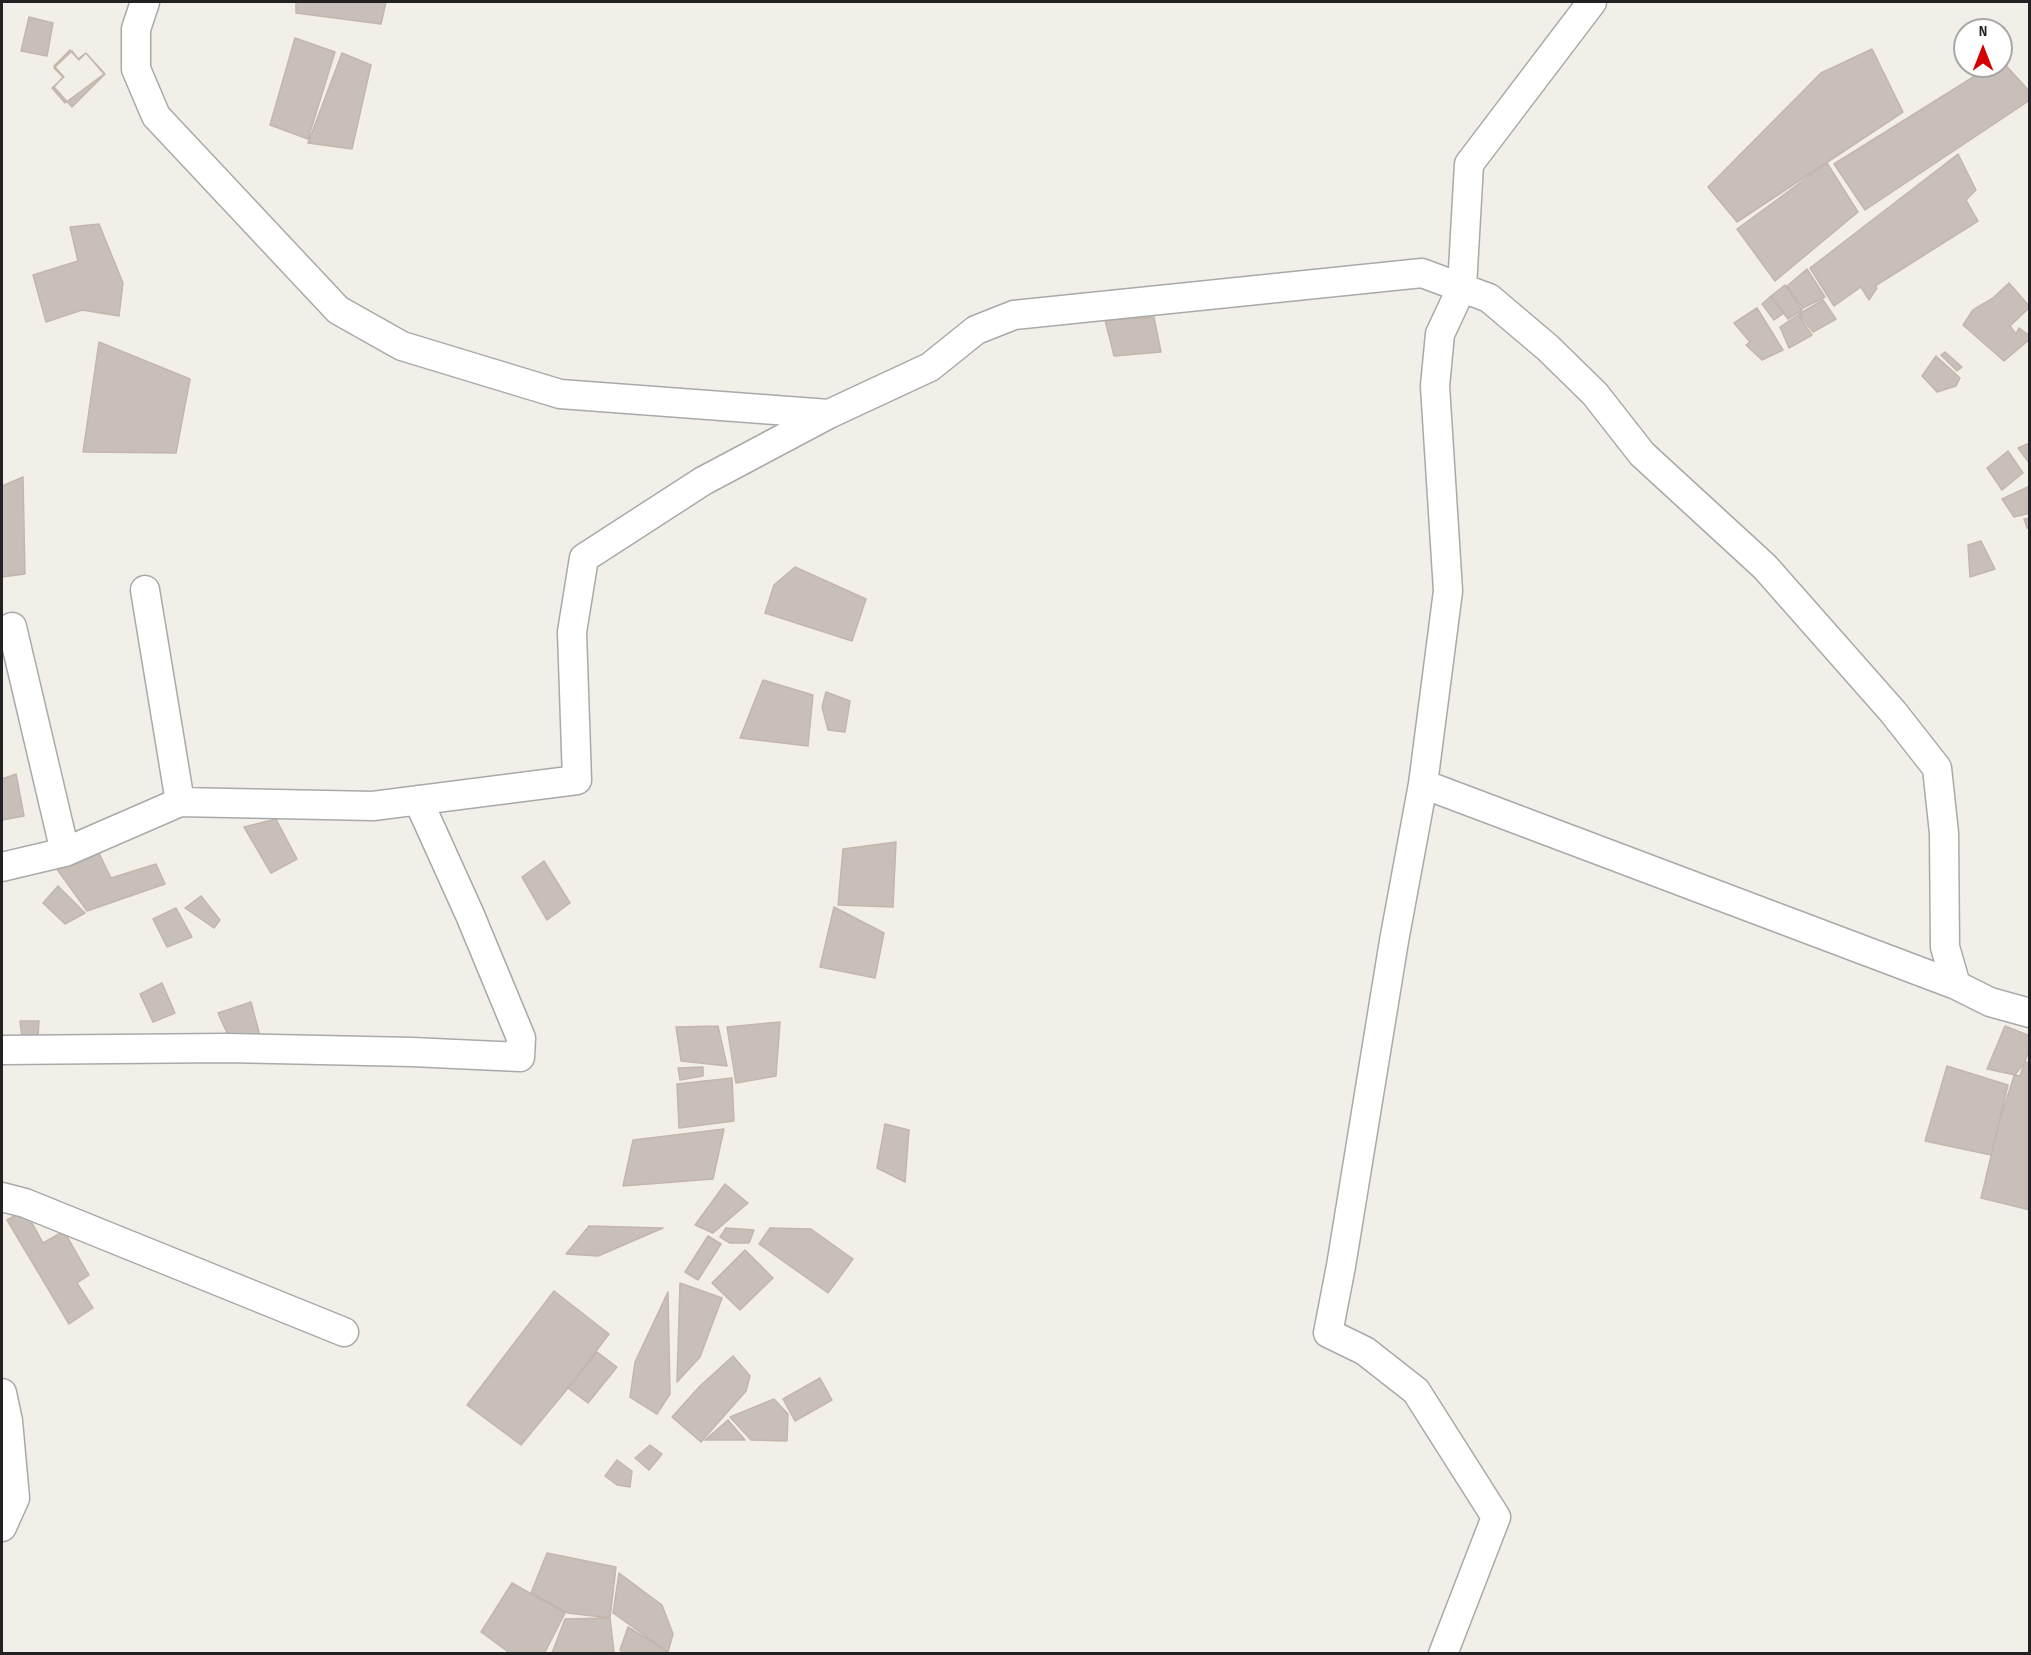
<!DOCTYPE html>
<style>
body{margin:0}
#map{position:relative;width:2031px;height:1655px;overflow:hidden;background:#f2efe9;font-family:"Sofia Sans Condensed",sans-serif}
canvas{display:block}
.frame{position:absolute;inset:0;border:3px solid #222;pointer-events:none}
.north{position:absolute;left:1953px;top:18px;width:60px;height:60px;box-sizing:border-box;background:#fff;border:2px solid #a7a7a7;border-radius:50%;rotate:0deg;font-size:16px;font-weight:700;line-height:24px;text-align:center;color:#222}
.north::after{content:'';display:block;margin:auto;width:21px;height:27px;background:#d40000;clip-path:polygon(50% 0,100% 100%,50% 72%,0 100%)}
</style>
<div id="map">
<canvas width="2031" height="1655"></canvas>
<div class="frame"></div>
<div class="north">N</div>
</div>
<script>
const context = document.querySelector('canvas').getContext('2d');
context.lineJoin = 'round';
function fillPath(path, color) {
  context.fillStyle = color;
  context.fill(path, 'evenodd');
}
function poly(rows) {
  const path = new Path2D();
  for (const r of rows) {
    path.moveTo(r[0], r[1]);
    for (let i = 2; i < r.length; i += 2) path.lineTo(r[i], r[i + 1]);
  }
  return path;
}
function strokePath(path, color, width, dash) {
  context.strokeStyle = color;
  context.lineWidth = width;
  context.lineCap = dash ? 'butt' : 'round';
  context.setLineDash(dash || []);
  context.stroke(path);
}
const building = poly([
 [296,2,386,2,381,24,296,13,296,2],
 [29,17,53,23,47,56,21,51,29,17],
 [295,38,335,52,308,139,270,125,295,38],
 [1872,49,1903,112,1737,222,1708,187,1821,73,1872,49],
 [70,50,78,59,86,53,104,74,65,103,52,88,64,77,54,66,70,50],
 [72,51,79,60,86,53,105,74,72,107,54,87,63,77,54,68,72,51],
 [342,53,371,65,352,149,308,143,342,53],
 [2001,60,2030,92,2030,100,1865,210,1834,164,1991,66,2001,66,2001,60],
 [1958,154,1976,190,1966,200,1978,221,1875,286,1877,288,1869,300,1861,287,1834,306,1810,268,1958,154],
 [1827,163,1858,212,1775,281,1737,229,1827,163],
 [99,224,123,283,119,316,82,310,46,322,33,275,78,261,70,227,99,224],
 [1807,269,1825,297,1803,308,1787,286,1807,269],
 [2009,283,2030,307,2010,326,2016,334,2019,328,2030,336,2030,339,2004,361,1963,325,1973,310,1993,298,2009,283],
 [1785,285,1802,310,1788,319,1771,296,1785,285],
 [1771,296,1784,313,1774,320,1762,304,1771,296],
 [1823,300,1836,319,1813,332,1799,314,1823,300],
 [1757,308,1783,350,1762,360,1746,345,1750,342,1734,323,1757,308],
 [1798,315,1812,335,1789,348,1780,327,1798,315],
 [1154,317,1161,352,1114,356,1105,320,1154,317],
 [99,342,190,379,176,453,83,452,99,342],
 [1945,352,1962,367,1957,371,1941,355,1945,352],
 [1936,356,1960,378,1956,386,1937,392,1922,376,1936,356],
 [2030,443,2030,464,2018,448,2030,443],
 [2008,451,2023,473,2002,490,1987,468,2008,451],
 [23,477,25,574,2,577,2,486,23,477],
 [2030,486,2030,513,2014,517,2002,499,2030,486],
 [2030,518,2030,527,2027,528,2024,519,2030,518],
 [1981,541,1995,569,1970,577,1968,545,1981,541],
 [795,567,866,599,852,641,765,613,774,585,795,567],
 [763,680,813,695,808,746,740,738,763,680],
 [826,692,850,701,845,732,828,730,822,707,826,692],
 [16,774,24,816,2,820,2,779,16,774],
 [276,819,297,859,271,873,244,827,276,819],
 [896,842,893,907,838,905,843,849,896,842],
 [96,847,111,878,156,864,165,884,87,911,54,865,96,847],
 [544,861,570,903,547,920,522,877,544,861],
 [58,886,85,913,65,924,43,903,58,886],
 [201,896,220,920,214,928,185,908,201,896],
 [834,907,884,933,875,978,820,967,834,907],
 [176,908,192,937,167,947,153,919,176,908],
 [162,983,175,1013,153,1022,140,994,162,983],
 [251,1002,260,1036,233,1046,218,1013,251,1002],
 [20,1021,39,1021,38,1036,22,1038,20,1021],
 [780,1022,776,1076,736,1083,727,1027,780,1022],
 [718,1026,727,1066,681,1061,676,1027,718,1026],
 [2005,1026,2030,1036,2030,1047,2020,1076,1987,1069,2005,1026],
 [2025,1062,2030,1063,2030,1210,1981,1198,1999,1123,2014,1076,2025,1062],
 [1947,1066,2008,1085,1991,1155,1925,1141,1947,1066],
 [703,1067,703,1076,680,1080,678,1068,703,1067],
 [732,1078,734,1121,679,1128,677,1084,732,1078],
 [885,1124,909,1130,905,1182,877,1168,885,1124],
 [724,1129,713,1179,623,1186,633,1140,724,1129],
 [725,1184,748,1203,713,1233,695,1225,725,1184],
 [25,1210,43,1243,64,1231,89,1275,77,1283,93,1308,69,1324,7,1220,25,1210],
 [589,1226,663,1228,598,1256,566,1254,589,1226],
 [726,1228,754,1230,749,1243,730,1243,720,1237,726,1228],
 [770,1228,811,1229,853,1259,828,1293,759,1244,770,1228],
 [708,1236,721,1244,698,1280,685,1272,708,1236],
 [745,1250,773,1278,740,1310,712,1283,745,1250],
 [680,1283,722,1298,700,1357,677,1382,680,1283],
 [554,1291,609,1334,568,1388,521,1445,467,1405,554,1291],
 [668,1292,670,1394,657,1414,630,1397,635,1362,668,1292],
 [597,1352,617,1367,588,1403,568,1388,597,1352],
 [733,1356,750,1376,746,1391,701,1442,672,1417,700,1386,733,1356],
 [820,1378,832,1400,795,1421,783,1399,820,1378],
 [774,1399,788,1414,787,1441,751,1440,730,1417,774,1399],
 [728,1420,745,1440,705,1440,728,1420],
 [650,1445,662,1454,649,1470,635,1458,650,1445],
 [617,1460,632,1471,630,1487,617,1485,605,1476,617,1460],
 [547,1553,616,1567,610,1618,568,1613,531,1593,547,1553],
 [619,1573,662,1605,673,1634,668,1652,613,1613,619,1573],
 [512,1583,565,1613,544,1654,511,1654,481,1632,512,1583],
 [610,1618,614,1652,552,1653,565,1619,610,1618],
 [628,1627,668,1652,624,1654,620,1650,628,1627]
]);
fillPath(building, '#c7bfb8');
strokePath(building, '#c4b6ab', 1.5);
const minor = poly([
 [145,2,136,29,136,69,156,116,338,310,402,346,560,394,829,414,930,367,976,330,1014,315,1422,273,1489,298,1548,348,1595,394,1642,454,1765,567,1893,712,1937,768,1944,833,1945,947,1956,985,1990,1002,2030,1013],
 [145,590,180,802],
 [12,627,65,852],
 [1423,784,1956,985],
 [2,867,65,852,180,802,373,806,577,780,572,632,584,558,703,481,829,414],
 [2,1050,227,1048,412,1052,520,1057,521,1038,470,915,418,800],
 [2,1197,25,1203,344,1332],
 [2,1393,8,1421,15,1498,2,1527],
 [1443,1654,1496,1517,1416,1391,1365,1351,1328,1333,1341,1266,1394,941,1423,784,1448,591,1435,386,1440,334,1462,287,1469,164,1592,2]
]);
strokePath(minor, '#a9a9a9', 31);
strokePath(minor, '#fff', 28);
</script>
